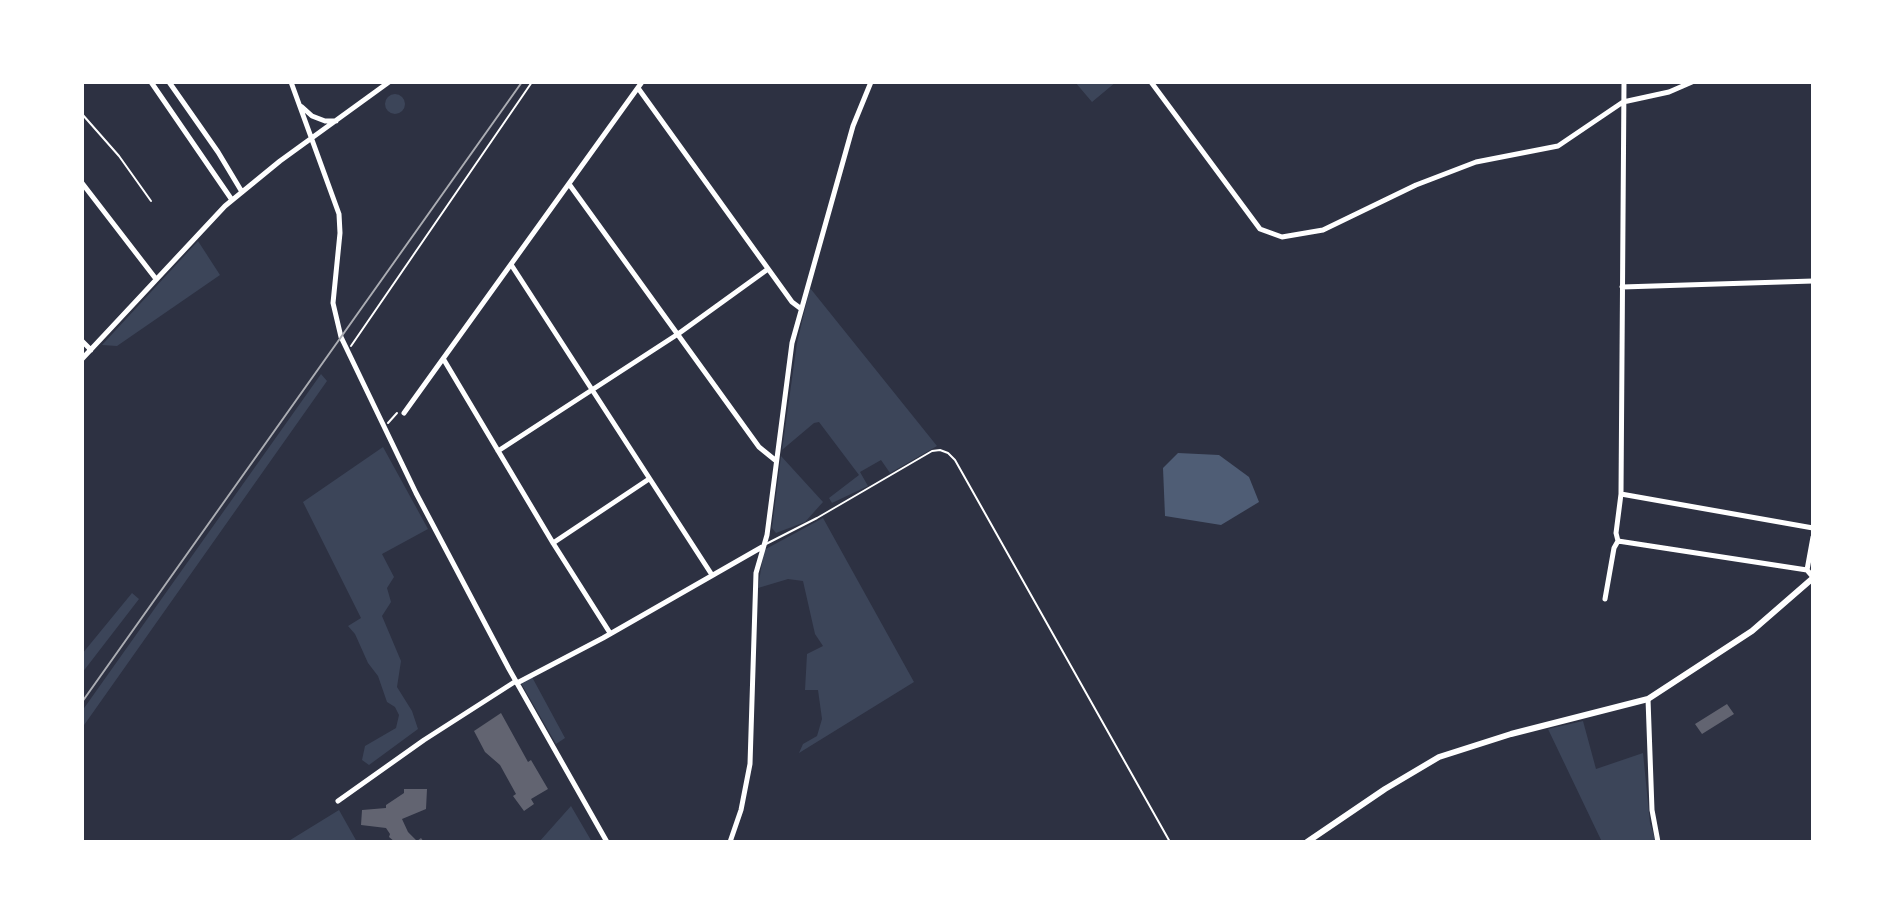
<!DOCTYPE html>
<style>
body{margin:0}
#map{position:relative;width:1895px;height:924px;overflow:hidden;background:#2d3142;font-family:Literata,serif}
canvas{display:block}
.frame{position:absolute;inset:0;border:84px solid #fff;pointer-events:none}
</style>
<div id="map">
<canvas width="1895" height="924"></canvas>
<div class="frame"></div>
</div>
<script>
const context = document.querySelector('canvas').getContext('2d');
context.lineJoin = 'round';
function fillPath(path, color) {
  context.fillStyle = color;
  context.fill(path, 'evenodd');
}
function poly(rows) {
  const path = new Path2D();
  for (const r of rows) {
    if (r.length === 3) {
      path.moveTo(r[0] + r[2], r[1]);
      path.arc(r[0], r[1], r[2], 0, 2 * Math.PI);
      continue;
    }
    path.moveTo(r[0], r[1]);
    for (let i = 2; i < r.length; i += 2) path.lineTo(r[i], r[i + 1]);
  }
  return path;
}
function strokePath(path, color, width, dash) {
  context.strokeStyle = color;
  context.lineWidth = width;
  context.lineCap = dash ? 'butt' : 'round';
  context.setLineDash(dash || []);
  context.stroke(path);
}
fillPath(poly([
 [1075,82,1116,82,1092,102],
 [395,104,10],
 [198,241,220,275,117,346,102,345],
 [810,288,937,446,890,473,881,460,860,472,868,486,832,503,829,498,859,475,819,422,814,423,782,450,797,343],
 [321,374,327,381,82,728,82,711],
 [383,447,428,529,382,554,394,577,387,588,391,602,382,616,401,661,397,687,412,711,418,729,369,765,362,760,365,746,396,728,399,715,395,707,387,702,378,676,368,663,355,634,348,626,361,618,303,502],
 [781,456,823,502,805,522,776,533,772,528],
 [823,518,914,682,799,753,803,744,817,736,822,719,818,690,805,690,807,654,823,646,815,634,803,581,788,579,758,588,764,550],
 [132,593,139,599,82,673,82,654],
 [532,677,565,738,556,744,521,683],
 [1583,721,1596,769,1643,753,1650,823,1656,842,1602,842,1548,729],
 [571,806,592,842,539,842],
 [339,810,357,842,287,842]
]), '#3c4559');
fillPath(poly([
 [1178,453,1219,455,1249,477,1259,502,1221,525,1165,516,1163,468]
]), '#4f5d75');
fillPath(poly([
 [1727,704,1734,714,1702,734,1695,724],
 [501,713,528,762,531,760,548,789,531,799,534,804,524,811,513,796,516,794,500,765,485,752,474,731],
 [404,789,427,789,426,809,402,819,408,832,417,841,421,838,424,842,395,842,389,837,390,834,386,828,361,825,362,810,386,808,386,805,404,793]
]), '#626471');
strokePath(poly([
 [82,114,119,156,151,201],
 [351,346,532,82],
 [388,423,397,413]
]), '#fff', 2);
strokePath(poly([
 [766,544,817,518,932,451,940,450,948,453,955,460,1170,842]
]), '#fff', 2);
strokePath(poly([
 [151,82,232,200],
 [169,82,218,152,242,192],
 [291,82,339,214,340,233,333,303,341,337,416,493,509,669,607,842],
 [1151,82,1260,229,1282,237,1323,230,1416,185,1476,162,1558,146,1623,102,1669,92,1692,82],
 [638,88,792,302,800,308],
 [302,107,312,116,325,121,336,121],
 [82,183,156,279],
 [569,184,759,447,775,460],
 [512,266,712,575],
 [1622,287,1813,281],
 [82,341,91,350],
 [82,359,225,206,280,161,389,82],
 [444,360,553,543,610,633],
 [404,413,642,82],
 [498,451,678,334,768,269],
 [1621,494,1813,528],
 [1618,541,1807,570,1813,577],
 [553,543,649,479],
 [1807,570,1813,537],
 [1605,599,1614,548,1618,541,1616,533,1621,494,1624,82],
 [517,683,603,638,762,547],
 [1648,699,1652,810,1658,842],
 [338,801,424,740,516,681],
 [730,842,741,810,750,764,756,573,767,535,792,343,853,126,871,82]
]), '#fff', 5);
strokePath(poly([
 [1307,842,1385,789,1439,757,1511,734,1648,699,1752,631,1813,578]
]), '#fff', 6);
strokePath(poly([
 [82,702,522,82]
]), '#abadb3', 2);
</script>
